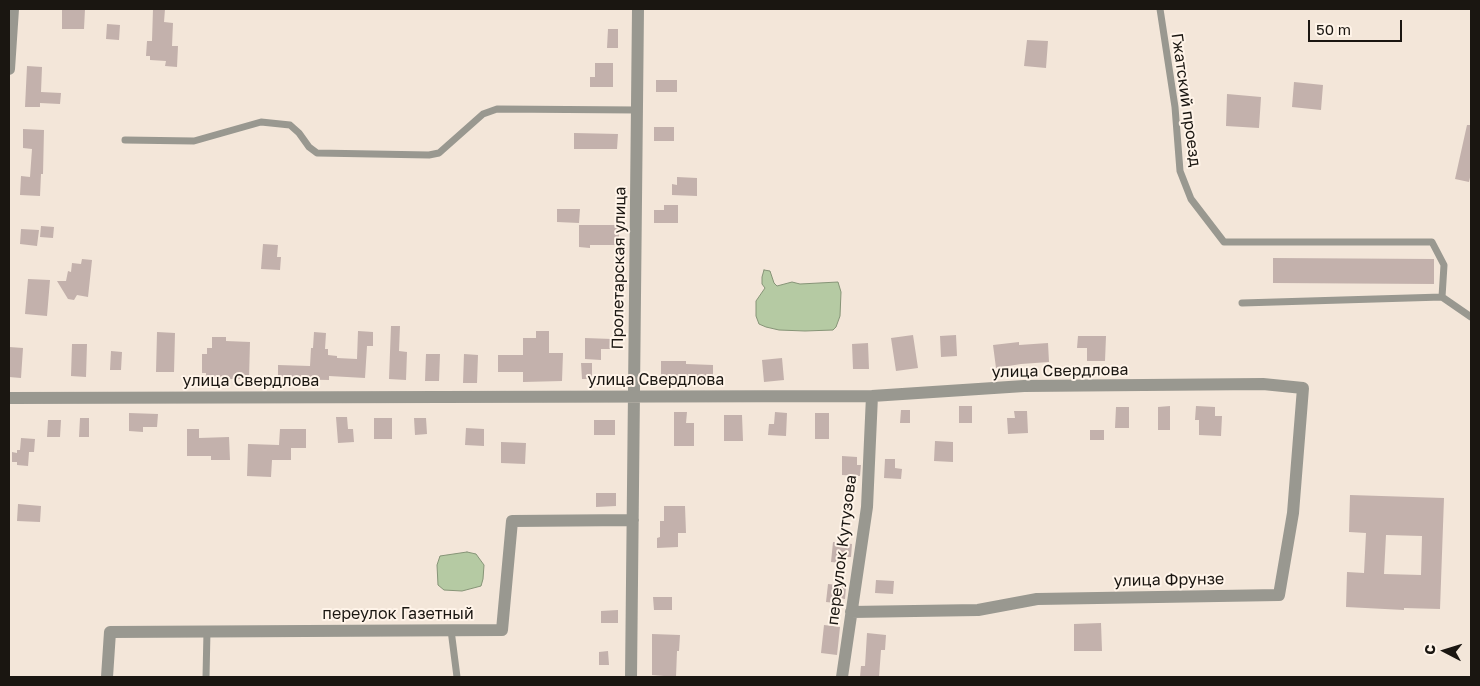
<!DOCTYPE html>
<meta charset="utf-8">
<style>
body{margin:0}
#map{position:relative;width:1480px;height:686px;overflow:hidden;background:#f3e6d9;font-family:"Golos Text",sans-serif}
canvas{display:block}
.frame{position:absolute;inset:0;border:10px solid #1a1611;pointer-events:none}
.north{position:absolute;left:1420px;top:626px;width:50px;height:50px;-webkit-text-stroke:4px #fff4e9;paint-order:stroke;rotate:275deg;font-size:14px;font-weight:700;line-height:20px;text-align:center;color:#1a1611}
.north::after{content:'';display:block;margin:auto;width:18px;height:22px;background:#1a1611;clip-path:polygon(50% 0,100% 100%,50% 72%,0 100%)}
.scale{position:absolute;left:1308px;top:20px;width:94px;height:22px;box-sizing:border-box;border:2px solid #1a1611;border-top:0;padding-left:6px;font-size:15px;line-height:18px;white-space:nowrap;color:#1a1611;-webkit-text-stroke:4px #fff4e9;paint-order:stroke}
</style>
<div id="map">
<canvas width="1480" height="686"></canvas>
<div class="frame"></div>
<div class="north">С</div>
<div class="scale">50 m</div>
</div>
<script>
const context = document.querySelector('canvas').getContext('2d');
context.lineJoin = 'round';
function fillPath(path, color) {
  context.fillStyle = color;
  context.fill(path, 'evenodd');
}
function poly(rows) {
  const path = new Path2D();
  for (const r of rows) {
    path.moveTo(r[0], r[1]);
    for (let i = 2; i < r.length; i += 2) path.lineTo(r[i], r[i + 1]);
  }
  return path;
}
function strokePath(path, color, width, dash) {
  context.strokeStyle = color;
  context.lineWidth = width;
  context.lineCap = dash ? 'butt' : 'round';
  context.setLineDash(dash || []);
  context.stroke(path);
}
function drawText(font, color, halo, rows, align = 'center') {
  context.font = font + ' "Golos Text",sans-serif';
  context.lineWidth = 4;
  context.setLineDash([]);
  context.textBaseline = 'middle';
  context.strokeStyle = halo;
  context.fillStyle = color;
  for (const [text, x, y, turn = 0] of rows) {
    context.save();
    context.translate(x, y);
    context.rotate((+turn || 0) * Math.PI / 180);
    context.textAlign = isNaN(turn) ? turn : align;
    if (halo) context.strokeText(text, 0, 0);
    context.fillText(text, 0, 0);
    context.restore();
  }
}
const water = poly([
 [764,270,770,271,774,283,777,286,792,282,800,284,838,282,841,292,840,316,836,327,833,330,805,331,779,330,766,327,759,324,756,316,756,301,765,288,762,284,762,277,764,270],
 [467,552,476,554,484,565,483,579,481,586,462,591,444,590,438,585,437,565,440,556,467,552]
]);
fillPath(water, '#b5caa3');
strokePath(water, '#869477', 1);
fillPath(poly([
 [62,9,85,9,84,29,62,29],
 [153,9,165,9,164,22,173,23,172,46,178,46,177,67,165,66,166,61,150,60,150,56,146,56,147,41,152,41],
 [107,24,120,25,119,40,106,39],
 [608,29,618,29,618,48,607,48],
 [1027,40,1048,41,1046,68,1024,66],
 [595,63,613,63,613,87,590,87,590,77,595,77],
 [27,66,42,67,41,92,61,93,60,104,40,103,40,107,25,107],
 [656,80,677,80,677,92,656,92],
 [1294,82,1323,85,1321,110,1292,107],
 [1227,94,1261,97,1259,128,1226,126],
 [1467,125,1471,125,1471,173,1469,182,1455,179],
 [654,127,674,127,674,141,654,141],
 [23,129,44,130,43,174,41,174,40,196,20,195,21,176,30,177,32,149,23,148],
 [574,133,618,134,617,149,574,149],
 [677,177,697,178,697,196,672,195,672,184,677,185],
 [664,205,678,205,678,223,654,223,654,210,664,210],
 [557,209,580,209,579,223,557,222],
 [579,225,619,225,619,245,590,245,590,248,579,247],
 [41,226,54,227,53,238,40,237],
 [21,229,39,230,37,246,20,244],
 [263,244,278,245,277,257,281,257,280,270,261,269],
 [1273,258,1434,259,1434,284,1273,283],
 [82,259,92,260,88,297,77,295,74,300,68,299,57,281,66,281,68,271,71,272,72,263,81,264],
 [28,279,50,280,47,316,25,314],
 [391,326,400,326,399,351,407,352,406,380,389,379],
 [358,331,373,332,373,346,367,346,365,378,329,376,329,380,278,379,278,365,310,366,311,348,313,348,314,332,326,333,325,349,328,349,328,355,337,356,337,358,357,359],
 [536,331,549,331,549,353,563,353,562,381,523,382,523,372,498,372,498,355,523,355,523,338,536,338],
 [157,332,175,333,174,372,156,372],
 [913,335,918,368,896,371,891,338],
 [956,335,957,356,941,357,940,336],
 [1078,336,1106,336,1105,361,1087,361,1087,348,1077,348],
 [212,337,226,337,226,341,250,342,249,379,206,379,206,373,202,373,202,354,207,354,207,348,212,348],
 [585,338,612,339,612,349,601,349,601,360,585,359],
 [1019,342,1019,345,1048,343,1049,362,1021,364,996,368,993,345],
 [868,343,869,369,853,369,852,344],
 [72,344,87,344,86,377,71,376],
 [9,347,23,348,21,378,9,377],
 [111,351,122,352,121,370,110,370],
 [426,354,440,354,439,381,425,381],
 [464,354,478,355,477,383,463,383],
 [782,358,784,380,764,382,762,360],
 [661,361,686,361,686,364,713,365,713,384,695,384,695,380,661,380],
 [581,363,592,363,592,379,582,379],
 [959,406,972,406,972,423,959,423],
 [1170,406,1170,430,1158,430,1158,407],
 [1196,406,1215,407,1215,416,1222,416,1221,436,1199,435,1199,420,1195,420],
 [1116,407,1129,407,1129,428,1115,428],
 [901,410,910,410,910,423,900,423],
 [1014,411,1027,411,1028,433,1008,434,1007,418,1015,418],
 [674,412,687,412,686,423,694,423,694,446,674,446],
 [775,412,787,413,786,436,768,435,769,424,774,424],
 [129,413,158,414,157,427,143,427,143,432,129,431],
 [815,413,829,413,829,439,815,439],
 [724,415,742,415,743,441,724,441],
 [336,417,347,417,348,429,353,429,354,442,338,443],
 [80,418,89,418,89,437,79,437],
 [374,418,392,418,392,439,374,439],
 [414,418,426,418,427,434,415,435],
 [48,420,61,420,60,437,47,437],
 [594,420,615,420,615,435,594,435],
 [466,428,484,429,484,446,465,445],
 [187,429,199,429,199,438,229,437,230,460,211,460,211,456,187,456],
 [280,429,306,429,306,448,291,448,291,460,272,460,271,477,247,476,248,444,279,445],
 [1090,430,1104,430,1104,440,1090,440],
 [21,438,35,439,34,452,29,452,28,466,17,465,17,462,12,462,12,452,17,453,17,450,20,450],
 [935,441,953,442,953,462,934,461],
 [501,442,526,443,525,464,501,463],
 [842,456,857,457,857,465,861,465,860,476,842,475],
 [885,459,895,459,895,468,902,469,901,479,884,478],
 [596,493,616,493,616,506,596,507],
 [1350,495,1444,498,1440,609,1404,608,1404,610,1346,607,1347,572,1364,573,1366,533,1349,532],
 [1386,535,1422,536,1421,575,1384,574],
 [18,504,41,506,40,522,17,521],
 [664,506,685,506,686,533,678,533,678,547,657,548,657,538,660,537,660,521,664,521],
 [833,542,852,544,851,557,842,557,842,563,831,562],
 [876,580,894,581,893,594,875,593],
 [828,584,846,586,845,599,837,598,836,603,826,602],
 [653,597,672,597,672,610,654,610],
 [618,610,618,623,601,623,601,611],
 [1101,623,1102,651,1074,651,1074,624],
 [824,625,840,627,837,655,821,653],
 [867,633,886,635,885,650,881,650,879,677,860,677,861,666,865,666],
 [652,634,680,635,679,651,677,651,676,677,652,675],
 [608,651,609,665,599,665,599,652]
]), '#c3b1ac');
strokePath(poly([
 [1160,9,1175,107,1180,171,1191,199,1224,242,1432,242,1444,265,1442,297],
 [125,140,194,141,261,122,290,125,299,133,309,147,317,153,429,155,439,153,483,114,497,109,637,110],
 [1242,303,1442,297,1471,317],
 [451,630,457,677],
 [206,677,207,631]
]), '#999890', 7);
strokePath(poly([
 [9,69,13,9],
 [9,398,872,396,1024,386,1263,384,1303,388,1293,513,1279,595,1037,599,978,610,851,612],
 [107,677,110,632,502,630,512,521,633,520],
 [631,677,638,9],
 [842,677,867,507,872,396]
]), '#999890', 12);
drawText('16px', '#1a1611', '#fff4e9', [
 ["Гжатский проезд",1186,100,82],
 ["Пролетарская улица",619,268,-89],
 ["улица Свердлова",1060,371,-1],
 ["улица Свердлова",656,380],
 ["улица Свердлова",251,381],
 ["переулок Кутузова",842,550,-83],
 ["улица Фрунзе",1169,580,-1],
 ["переулок Газетный",398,614]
]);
</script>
